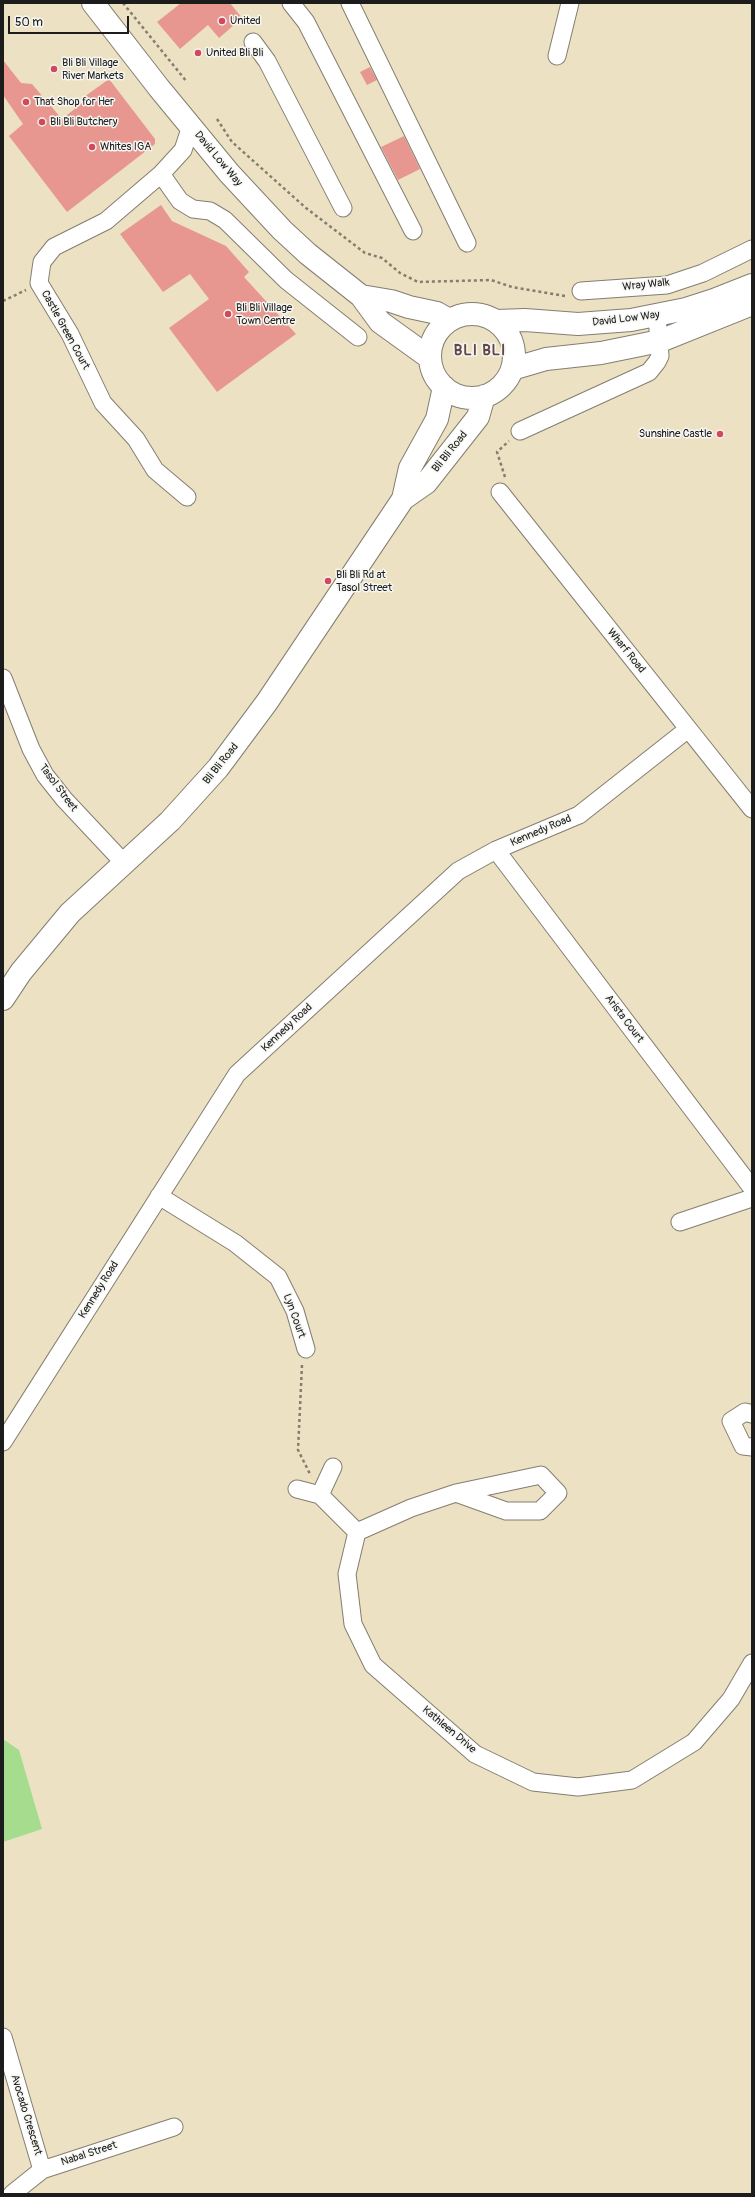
<!DOCTYPE html>
<style>
body{margin:0}
#map{position:relative;width:755px;height:2197px;overflow:hidden;background:#ece1c3;font-family:Pangolin,sans-serif}
canvas{display:block}
.frame{position:absolute;inset:0;border:4px solid #1c1c1c;pointer-events:none}
.scale{position:absolute;left:8px;top:16px;width:121px;height:18px;box-sizing:border-box;border:2px solid #1c1c1c;border-top:0;padding-left:5px;font-size:12px;line-height:14px;white-space:nowrap;color:#1c1c1c;-webkit-text-stroke:3px #f6f6f2;paint-order:stroke}
</style>
<div id="map">
<canvas width="755" height="2197"></canvas>
<div class="frame"></div>
<div class="scale">50 m</div>
</div>
<script>
const context = document.querySelector('canvas').getContext('2d');
context.lineJoin = 'round';
function fillPath(path, color) {
  context.fillStyle = color;
  context.fill(path, 'evenodd');
}
function poly(rows) {
  const path = new Path2D();
  for (const r of rows) {
    if (r.length === 3) {
      path.moveTo(r[0] + r[2], r[1]);
      path.arc(r[0], r[1], r[2], 0, 2 * Math.PI);
      continue;
    }
    path.moveTo(r[0], r[1]);
    for (let i = 2; i < r.length; i += 2) path.lineTo(r[i], r[i + 1]);
  }
  return path;
}
function strokePath(path, color, width, dash) {
  context.strokeStyle = color;
  context.lineWidth = width;
  context.lineCap = dash ? 'butt' : 'round';
  context.setLineDash(dash || []);
  context.stroke(path);
}
function drawText(font, color, halo, rows, align = 'center') {
  context.font = font + ' Pangolin,sans-serif';
  context.lineWidth = 3;
  context.setLineDash([]);
  context.textBaseline = 'middle';
  context.strokeStyle = halo;
  context.fillStyle = color;
  for (const [text, x, y, turn = 0] of rows) {
    context.save();
    context.translate(x, y);
    context.rotate((+turn || 0) * Math.PI / 180);
    context.textAlign = isNaN(turn) ? turn : align;
    if (halo) context.strokeText(text, 0, 0);
    context.fillText(text, 0, 0);
    context.restore();
  }
}
fillPath(poly([
 [3,1739,19,1750,42,1829,3,1842]
]), '#a5dc8e');
fillPath(poly([
 [181,3,230,3,242,18,219,38,208,25,180,49,157,22],
 [3,60,21,83,32,84,62,119,86,100,84,97,109,79,155,139,155,144,67,212,9,136,23,124,3,95],
 [370,67,377,80,367,85,360,72],
 [404,136,420,169,398,180,381,147],
 [161,205,172,221,226,246,249,272,244,277,296,334,217,392,169,328,209,299,190,274,163,292,120,234]
]), '#e79790');
const minor = poly([
 [291,3,306,22,413,231],
 [350,3,467,243],
 [253,42,267,61,343,208],
 [557,56,570,3],
 [161,174,180,201,193,209,210,211,225,220,286,280,358,337],
 [581,291,667,285,703,273,752,249],
 [520,431,649,372,657,362,660,356,657,316],
 [500,492,752,809],
 [187,497,155,470,136,439,103,403,70,334,39,283,42,262,54,247,106,221,161,174,183,150,191,126],
 [3,678,31,749,45,775,64,799,124,863],
 [496,850,752,1188],
 [159,1196,235,1243,278,1277,295,1311,306,1349],
 [680,1222,752,1198],
 [752,1414,745,1412,731,1421,743,1446,752,1447],
 [3,1442,237,1074,458,871,496,850,579,815,688,729],
 [297,1489,320,1495,357,1532],
 [456,1493,506,1511,540,1511,558,1493,541,1475,456,1493,411,1508,357,1532,347,1574,353,1624,373,1665,475,1754,533,1782,578,1787,632,1780,694,1742,731,1699,752,1663],
 [320,1495,333,1467],
 [3,2037,42,2170],
 [12,2194,42,2170,174,2127]
]);
const major = poly([
 [93,3,159,88,229,173,282,230,308,254,361,296,380,322,430,358],
 [361,296,391,301,409,307,437,313,449,320],
 [472,356,42],
 [496,321,525,320,578,324,631,320,686,309,714,300,752,285],
 [512,369,546,359,601,353,660,341,752,304],
 [403,499,410,468,437,419,444,387],
 [3,999,21,972,70,913,170,821,218,768,267,702,403,499,426,483,478,417,484,396]
]);
strokePath(minor, '#847e70', 19);
strokePath(major, '#847e70', 24);
strokePath(poly([
 [123,3,187,82],
 [217,119,232,142,306,208,365,253,382,258,400,273,418,282,491,280,512,287,565,296],
 [3,301,26,290],
 [505,477,497,452,509,441],
 [302,1365,298,1450,311,1476]
]), '#847e70', 2.5, [3, 3]);
strokePath(minor, '#fff', 17);
strokePath(major, '#fff', 22);
for (const [x, y, r, color] of [
 [222,21,4,"#d1495b"],
 [198,53,4,"#d1495b"],
 [54,69,4,"#d1495b"],
 [26,102,4,"#d1495b"],
 [42,122,4,"#d1495b"],
 [92,147,4,"#d1495b"],
 [228,314,4,"#d1495b"],
 [720,434,4,"#d1495b"],
 [328,581,4,"#d1495b"]
]) {
  const dot = new Path2D();
  dot.arc(x, y, r, 0, 2 * Math.PI);
  context.fillStyle = color;
  context.fill(dot);
  strokePath(dot, '#f6f6f2', 1.5);
}
drawText('11px', '#1c1c1c', '#f6f6f2', [
 ["United",230,21],
 ["United Bli Bli",206,53],
 ["Bli Bli Village",62,63],
 ["River Markets",62,76],
 ["That Shop for Her",34,102],
 ["Bli Bli Butchery",50,122],
 ["Whites IGA",100,147],
 ["Bli Bli Village",236,308],
 ["Town Centre",236,321],
 ["Sunshine Castle",712,434,"right"],
 ["Bli Bli Rd at",336,575],
 ["Tasol Street",336,588]
], 'left');
drawText('11px', '#1c1c1c', '#f6f6f2', [
 ["David Low Way",218,159,50],
 ["Wray Walk",646,285,-6],
 ["David Low Way",626,319,-7],
 ["Castle Green Court",65,330,61],
 ["Bli Bli Road",450,452,-51],
 ["Wharf Road",626,651,51],
 ["Bli Bli Road",221,764,-51],
 ["Tasol Street",58,788,53],
 ["Kennedy Road",541,831,-23],
 ["Arista Court",624,1019,53],
 ["Kennedy Road",287,1028,-43],
 ["Kennedy Road",99,1290,-58],
 ["Lyn Court",294,1316,70],
 ["Kathleen Drive",449,1730,40],
 ["Avocado Crescent",26,2115,73],
 ["Nabal Street",89,2154,-18]
]);
context.letterSpacing = '1px';
drawText('bold 15px', '#634745', '#f6f6f2', [
 ["BLI BLI",480,351]
]);
context.letterSpacing = '0px';
</script>
